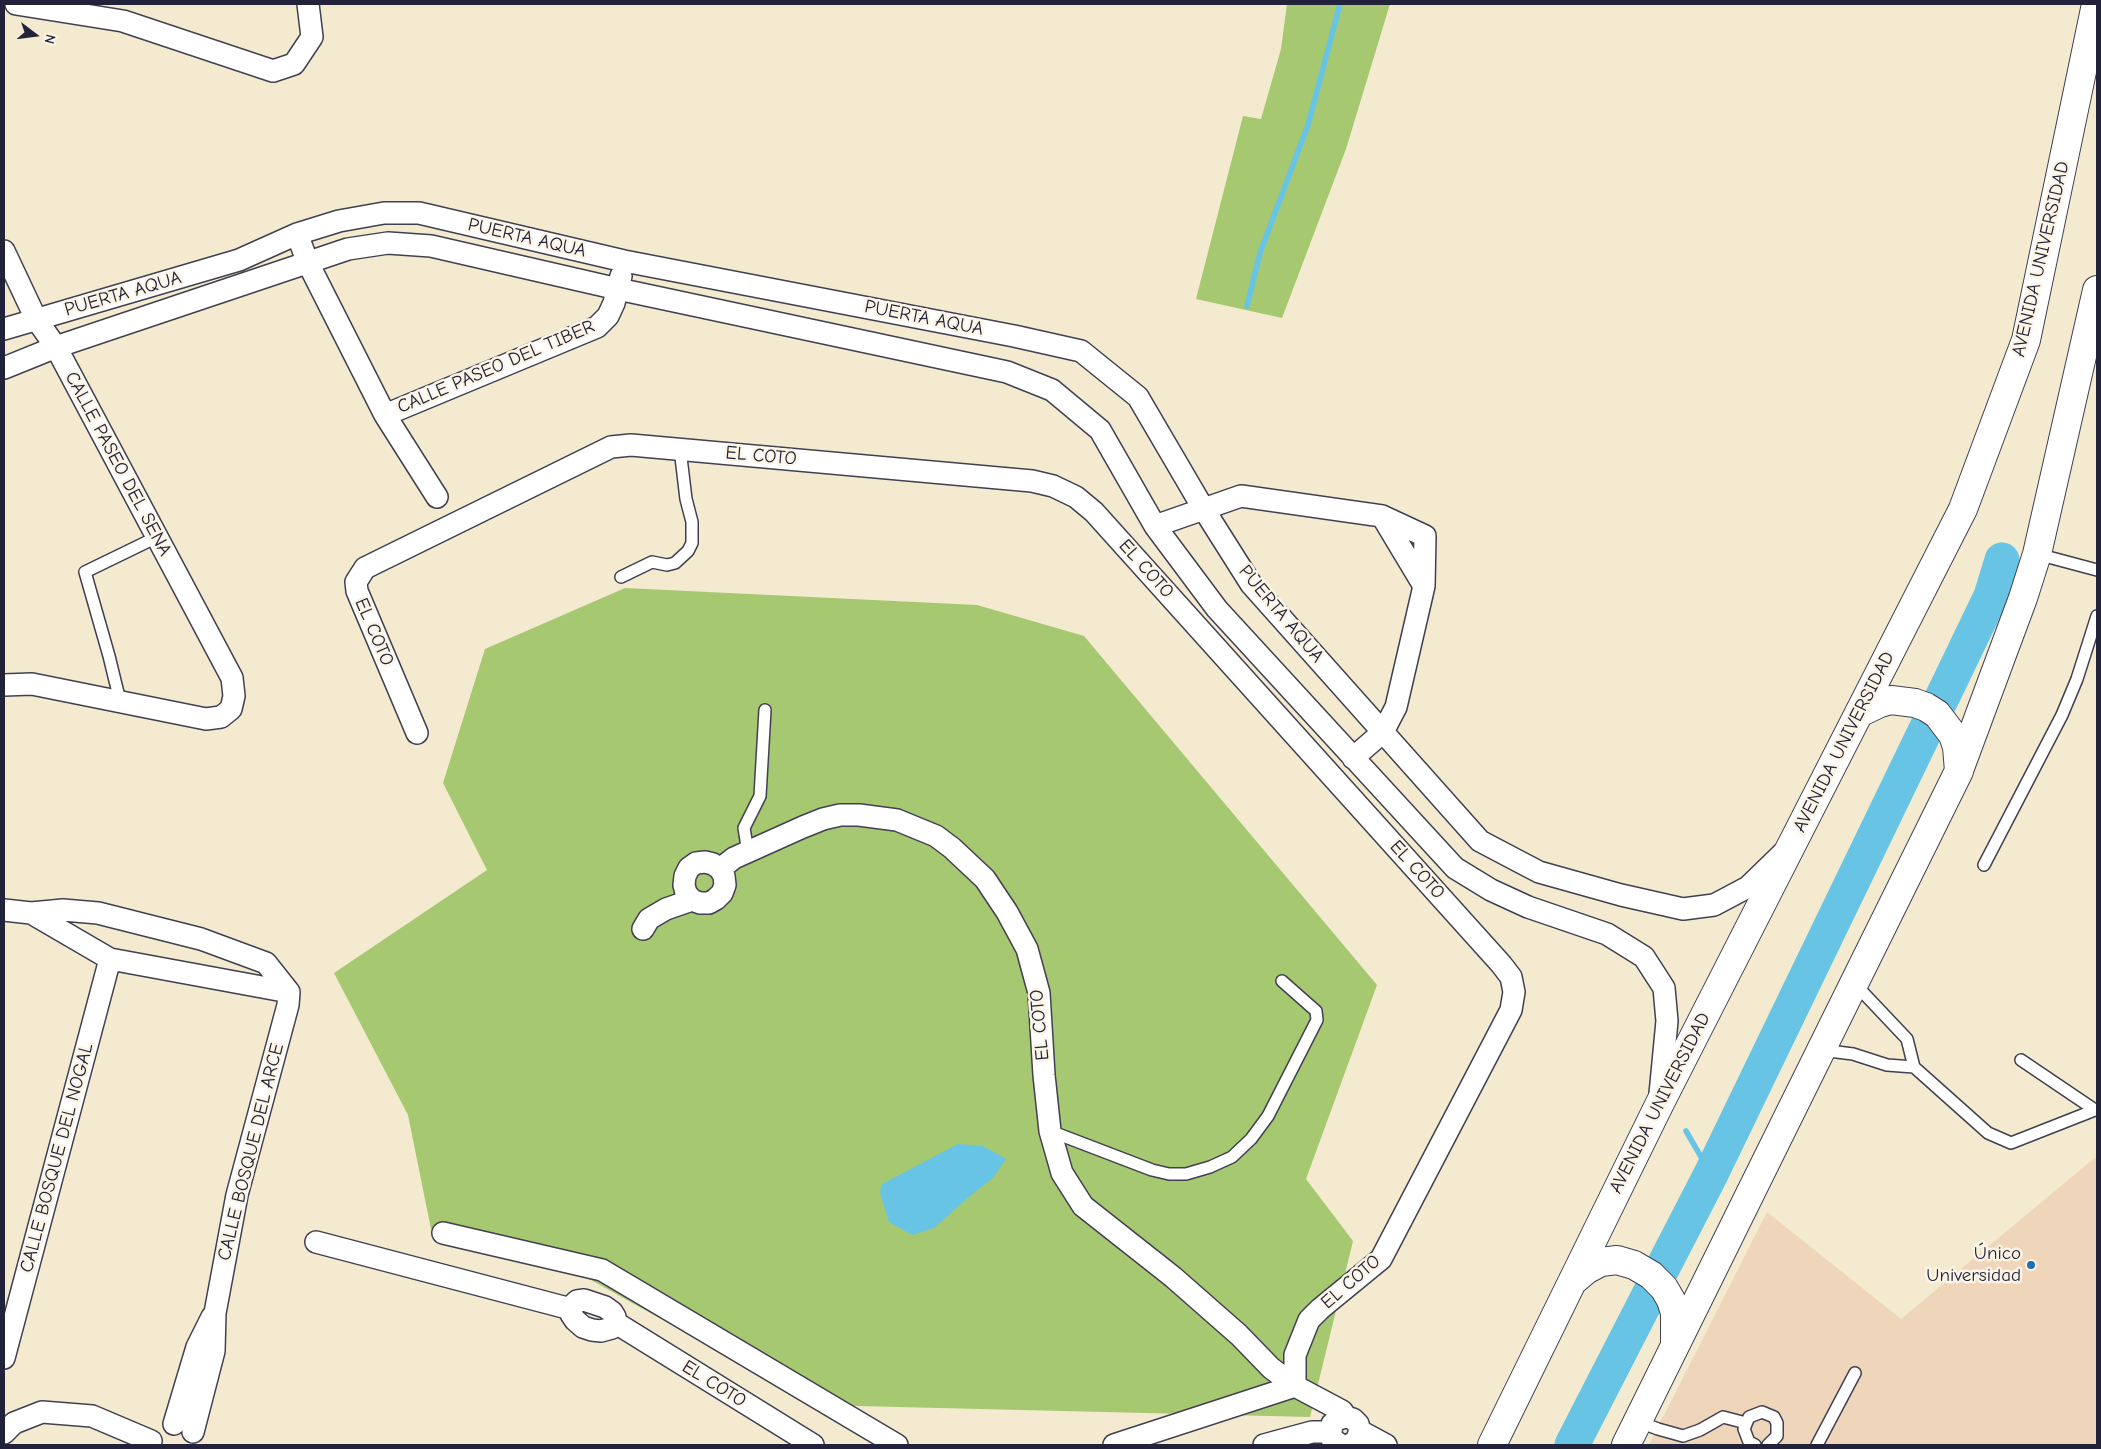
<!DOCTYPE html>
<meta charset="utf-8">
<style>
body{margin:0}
#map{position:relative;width:2101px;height:1449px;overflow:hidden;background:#f3eacf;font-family:"Comic Neue",sans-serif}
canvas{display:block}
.frame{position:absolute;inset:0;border:5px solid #22223b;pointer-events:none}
.north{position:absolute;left:10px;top:10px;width:50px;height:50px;-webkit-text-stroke:4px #fcf5e5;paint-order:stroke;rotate:105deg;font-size:14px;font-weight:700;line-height:20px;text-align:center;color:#22223b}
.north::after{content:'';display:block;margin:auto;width:18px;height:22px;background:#22223b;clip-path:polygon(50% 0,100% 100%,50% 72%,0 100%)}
</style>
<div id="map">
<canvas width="2101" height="1449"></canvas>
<div class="frame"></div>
<div class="north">N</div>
</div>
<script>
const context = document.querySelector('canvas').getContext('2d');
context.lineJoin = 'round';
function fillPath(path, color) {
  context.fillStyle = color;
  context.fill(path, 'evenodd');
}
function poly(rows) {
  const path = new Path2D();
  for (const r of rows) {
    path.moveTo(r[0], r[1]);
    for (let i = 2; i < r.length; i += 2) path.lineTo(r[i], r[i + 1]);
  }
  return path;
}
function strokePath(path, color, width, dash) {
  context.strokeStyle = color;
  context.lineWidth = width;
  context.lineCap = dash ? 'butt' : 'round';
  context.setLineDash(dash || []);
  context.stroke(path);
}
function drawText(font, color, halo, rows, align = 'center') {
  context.font = font + ' "Comic Neue",sans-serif';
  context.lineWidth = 5;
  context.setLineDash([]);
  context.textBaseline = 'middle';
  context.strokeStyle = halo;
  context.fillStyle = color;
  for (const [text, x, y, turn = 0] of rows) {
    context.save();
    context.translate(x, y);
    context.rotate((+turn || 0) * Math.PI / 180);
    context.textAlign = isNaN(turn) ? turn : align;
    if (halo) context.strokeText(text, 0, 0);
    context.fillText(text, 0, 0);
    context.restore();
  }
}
fillPath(poly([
 [2097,1156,2097,1445,1649,1445,1767,1212,1901,1319]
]), '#efd6bb');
fillPath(poly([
 [1287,4,1390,4,1346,149,1282,318,1196,299,1243,116,1261,119,1281,49],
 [625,588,977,605,1084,636,1377,985,1306,1179,1353,1241,1310,1417,816,1405,591,1280,431,1229,408,1115,334,973,487,870,443,783,485,649]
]), '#a6c871');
fillPath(poly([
 [958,1144,983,1146,1006,1159,992,1179,971,1195,934,1228,912,1235,889,1222,880,1193,882,1184]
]), '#67c4e5');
strokePath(poly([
 [1247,306,1260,253,1308,125,1340,4],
 [1686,1131,1711,1174]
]), '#67c4e5', 5.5);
strokePath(poly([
 [1940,702,1991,596,2002,560],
 [1662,1269,1711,1174,1929,723],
 [1572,1445,1651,1291]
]), '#67c4e5', 35);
const lane = poly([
 [2037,554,2097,570],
 [621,577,652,562,667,565,675,563,688,551,692,543,692,522,686,499,680,449],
 [120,701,109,656,85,572,157,537],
 [748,852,744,828,760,796,765,710],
 [1984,865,2062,715,2077,679,2097,616],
 [1821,1050,1853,1054,1887,1065,1914,1067,1907,1039,1854,983],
 [1914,1067,1988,1133,2011,1143,2095,1110,2021,1060],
 [1050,1131,1152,1170,1169,1174,1186,1174,1210,1167,1232,1157,1251,1139,1268,1116,1317,1020,1316,1011,1282,981],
 [1637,1421,1658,1429,1683,1436,1700,1430,1723,1417,1746,1423],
 [1755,1445,1749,1442,1744,1429,1749,1417,1762,1412,1774,1417,1777,1423,1777,1436,1768,1445],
 [1817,1445,1855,1373]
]);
const street = poly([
 [16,4,123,21,273,71,294,64,312,37,308,4],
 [297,234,308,263,385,415,437,497],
 [4,251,36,319,56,347,232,678,234,696,231,709,221,717,206,719,32,684,4,685],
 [4,329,239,260,297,234,339,221,384,213,419,213,624,261,1014,336,1081,351,1138,397,1203,508,1251,584,1480,841,1539,872,1621,895,1683,909,1714,905,1748,887,1783,853],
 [4,368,56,347,348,249,388,243,431,246,618,289,1007,372,1052,390,1100,430,1155,526,1217,609,1455,868,1491,890,1528,907,1607,934,1644,957,1664,988,1667,1021,1660,1094],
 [385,415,597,327,608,316,614,303,621,276],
 [1382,516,1424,586],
 [1155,526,1241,496,1382,516,1425,536,1424,586,1396,707,1383,732,1353,758],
 [417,733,357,591,356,582,365,568,611,447,631,445,1032,481,1053,486,1076,497,1094,512,1501,964,1511,977,1514,992,1511,1010,1381,1259,1320,1309,1309,1320,1295,1355,1295,1386,1114,1445],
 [720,869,734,858,803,827,823,819,840,815,859,815,897,820,936,836,952,848,985,879,1007,912,1027,949,1039,993,1044,1075,1050,1131,1062,1173,1083,1206,1173,1277,1239,1335,1271,1368,1295,1386,1342,1411,1346,1417],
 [4,910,31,913,63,910,98,913,201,939,266,963,289,992],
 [31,913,110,959,289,992],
 [643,929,649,919,666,909,692,900,700,903,709,903,716,899,722,893,725,885,724,876,720,869,713,864,705,862,696,863,689,868,685,876,684,885,686,893,692,900],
 [443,1233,602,1270,897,1445],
 [316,1242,571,1309],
 [584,1300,605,1307,612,1312,615,1317,616,1323,612,1328,601,1331,592,1330,583,1327,575,1320,571,1314,573,1305,577,1301,584,1300],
 [616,1323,813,1445],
 [4,1358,110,959],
 [174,1424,197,1347,212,1317],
 [1360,1431,1386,1445],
 [193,1432,214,1351,215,1313,237,1195,288,1005,289,992],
 [4,1433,14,1423,42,1412,92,1416,151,1441],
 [1264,1445,1312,1432,1331,1432],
 [1341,1445,1332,1439,1331,1432,1332,1424,1338,1419,1346,1417,1353,1419,1358,1424,1360,1431,1356,1441,1349,1445]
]);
const secondary = poly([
 [1859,713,1880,703,1891,700,1915,703,1926,707,1937,714,1953,735,1957,747,1959,771],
 [1573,1281,1586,1270,1601,1262,1617,1260,1634,1265,1651,1275,1664,1288,1671,1300,1675,1313,1675,1342],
 [1492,1445,1660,1103,1963,509,2026,340,2096,4],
 [1626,1445,1958,773,2023,598,2037,554,2097,290]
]);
strokePath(lane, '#414051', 14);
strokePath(street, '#414051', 24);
strokePath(secondary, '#414051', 30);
strokePath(lane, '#fff', 11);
strokePath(street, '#fff', 21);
strokePath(secondary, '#fff', 28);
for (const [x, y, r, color] of [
 [2031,1265,5,"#1f6fb2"]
]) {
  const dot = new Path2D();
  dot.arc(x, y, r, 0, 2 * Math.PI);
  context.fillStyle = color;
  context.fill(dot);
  strokePath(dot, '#fcf5e5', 2);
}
drawText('19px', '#22223b', '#fcf5e5', [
 ["PUERTA AQUA",527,238,13],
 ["AVENIDA UNIVERSIDAD",2041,259,-77],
 ["PUERTA AQUA",123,294,-16],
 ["PUERTA AQUA",924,318,11],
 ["CALLE PASEO DEL TIBER",496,367,-23],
 ["EL COTO",761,456,5],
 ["CALLE PASEO DEL SENA",118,464,62],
 ["EL COTO",1146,569,48],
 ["PUERTA AQUA",1281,614,50],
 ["EL COTO",374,632,67],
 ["AVENIDA UNIVERSIDAD",1844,742,-63],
 ["EL COTO",1417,870,48],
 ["EL COTO",1040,1025,-95],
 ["AVENIDA UNIVERSIDAD",1660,1103,-63],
 ["CALLE BOSQUE DEL ARCE",251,1152,-76],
 ["CALLE BOSQUE DEL NOGAL",57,1158,-75],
 ["EL COTO",1351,1282,-41],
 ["EL COTO",714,1384,32]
]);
drawText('19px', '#22223b', '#fcf5e5', [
 ["Único",2021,1254],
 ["Universidad",2021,1276]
], 'right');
</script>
